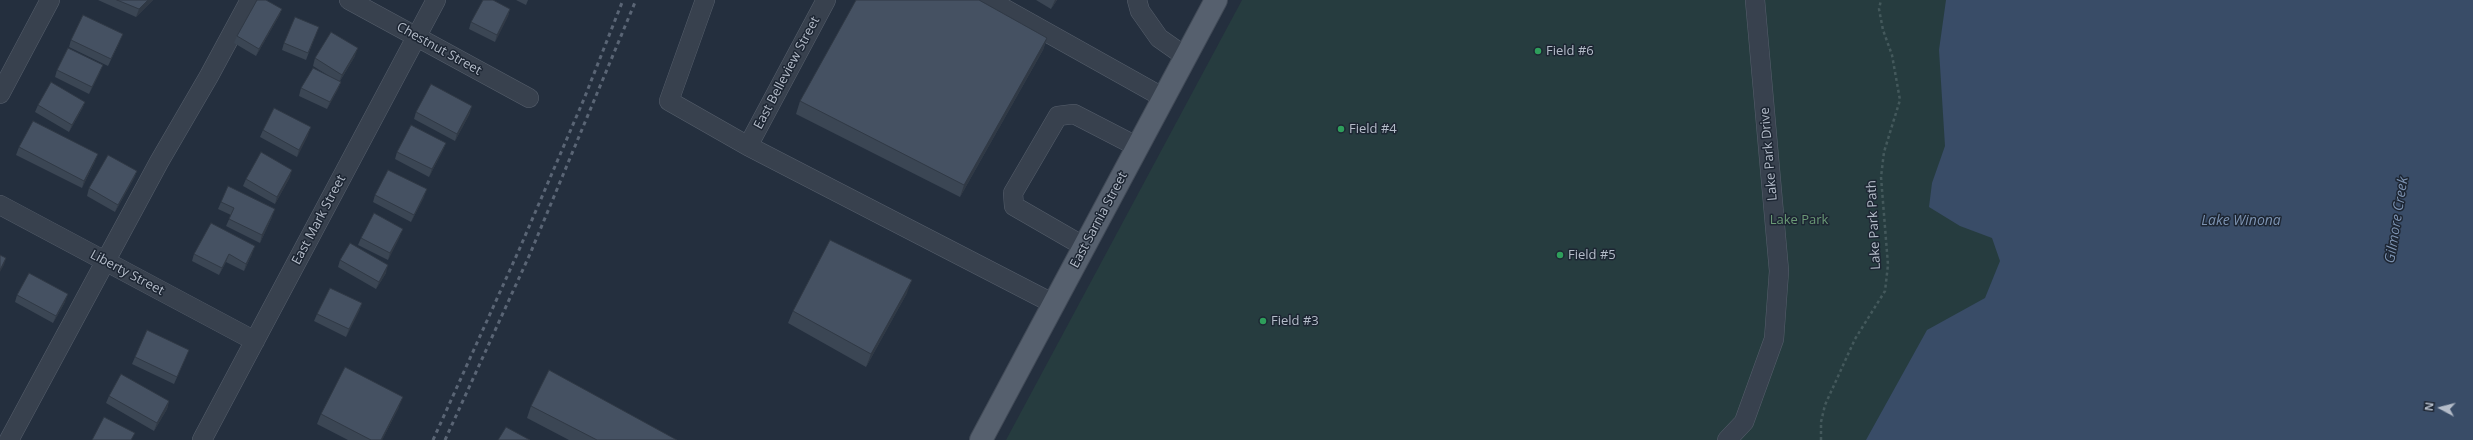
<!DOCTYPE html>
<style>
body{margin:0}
#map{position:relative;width:2473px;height:440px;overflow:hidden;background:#242f3e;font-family:"Open Sans",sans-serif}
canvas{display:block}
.north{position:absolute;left:2421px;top:388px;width:40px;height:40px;-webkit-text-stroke:3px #1d2633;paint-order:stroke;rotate:277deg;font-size:11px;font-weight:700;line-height:16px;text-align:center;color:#b4bcc9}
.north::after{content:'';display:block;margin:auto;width:14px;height:18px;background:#b4bcc9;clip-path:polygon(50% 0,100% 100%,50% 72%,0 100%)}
</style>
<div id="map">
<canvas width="2473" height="440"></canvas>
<div class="north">N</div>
</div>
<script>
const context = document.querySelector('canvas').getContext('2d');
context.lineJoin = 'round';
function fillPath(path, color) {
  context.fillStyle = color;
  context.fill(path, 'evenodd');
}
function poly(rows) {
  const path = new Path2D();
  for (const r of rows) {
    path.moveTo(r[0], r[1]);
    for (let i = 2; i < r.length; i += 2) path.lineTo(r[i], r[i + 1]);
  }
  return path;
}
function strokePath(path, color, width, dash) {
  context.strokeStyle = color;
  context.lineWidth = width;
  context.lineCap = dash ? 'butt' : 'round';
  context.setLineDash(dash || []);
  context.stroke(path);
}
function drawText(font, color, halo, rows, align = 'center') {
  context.font = font + ' "Open Sans",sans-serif';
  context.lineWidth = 3;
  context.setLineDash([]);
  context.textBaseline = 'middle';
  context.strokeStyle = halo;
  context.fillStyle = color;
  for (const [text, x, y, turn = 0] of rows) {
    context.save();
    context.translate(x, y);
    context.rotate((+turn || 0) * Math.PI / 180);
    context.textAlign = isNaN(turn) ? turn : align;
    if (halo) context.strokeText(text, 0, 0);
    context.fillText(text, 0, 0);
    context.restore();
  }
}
fillPath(poly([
 [1242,0,2473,0,2473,440,1006,440]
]), '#263c3f');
fillPath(poly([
 [1946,0,2473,0,2473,440,1866,440,1927,330,1985,298,2000,261,1992,238,1960,226,1929,207,1932,183,1945,146,1939,50]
]), '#394c67');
const minor = poly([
 [349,0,529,98],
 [705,0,669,101,748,146,1054,304],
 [989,0,1164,98],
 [1137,0,1140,11,1159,38,1186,57],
 [0,94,50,0],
 [748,146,826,0],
 [0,205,255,341],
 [1085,247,1014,206,1013,193,1058,116,1074,114,1138,147],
 [9,440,159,162,209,76,250,0],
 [202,440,436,0],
 [1727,440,1744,422,1774,339,1779,271,1755,0]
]);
const major = poly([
 [981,440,1216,0]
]);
strokePath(minor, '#565f6c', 20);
strokePath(major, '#414a57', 24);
strokePath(poly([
 [1821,440,1821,422,1825,405,1855,339,1885,291,1888,265,1881,177,1884,152,1900,100,1892,55,1883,30,1879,9,1881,0]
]), '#44595c', 2.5, [3, 3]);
strokePath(minor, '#38414e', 19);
strokePath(major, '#56606e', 22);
strokePath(poly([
 [433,440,519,250,584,99,623,0],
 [445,440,530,254,636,0]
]), '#5a6575', 3, [4, 4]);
fillPath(poly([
 [98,0,153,0,136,17],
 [516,0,528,0,526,5],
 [1036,0,1057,0,1051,9],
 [282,9,279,16,256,56,234,43,237,36],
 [510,9,508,16,495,42,469,29,471,22],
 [316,34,306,60,282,50,284,43],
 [1047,38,1043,50,960,197,796,114,800,101],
 [71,40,120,41,108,66,69,47],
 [355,56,340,81,341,82,338,89,327,109,299,96,301,88,329,76,313,66,315,58],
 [57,70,100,72,89,94,55,77],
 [85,102,82,109,69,132,35,112,38,105],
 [416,112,470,113,455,141,414,119],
 [263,130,308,135,297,157,260,137],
 [446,143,443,150,429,177,395,159,397,152],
 [19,147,95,161,82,188,16,155],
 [137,171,134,178,115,212,87,196,89,188],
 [290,177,275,204,243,186,246,179],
 [375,195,424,197,411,222,373,202],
 [221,202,272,217,260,243,226,226,231,215,218,209],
 [400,236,388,260,358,245,361,238],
 [194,254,252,254,244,271,226,262,219,275,192,261],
 [340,260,386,273,376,289,338,267],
 [907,293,866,367,788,323,793,311],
 [17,295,65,302,53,323,15,302],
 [362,303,359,311,346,337,314,321,317,314],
 [135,357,186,357,174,384,132,364],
 [109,396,169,401,167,409,154,431,106,403],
 [531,406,677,440,569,440,527,418],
 [399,407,382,440,348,440,317,424,321,414]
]), '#3b4654');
fillPath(poly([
 [148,0,153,0,136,17,139,9],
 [1055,0,1057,0,1051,9],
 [282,9,279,16,256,56,259,49],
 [510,9,508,16,495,42,497,35],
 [1047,38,1043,50,960,197,964,185],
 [358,48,355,56,339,82,342,75],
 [103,65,100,72,89,94,92,87],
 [341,82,338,89,327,109,330,102],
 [85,102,82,109,69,132,72,125],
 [472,106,470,113,455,141,457,134],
 [311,127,308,135,297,157,299,150],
 [446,143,443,150,429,177,432,169],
 [98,154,95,161,82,188,84,181],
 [292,170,290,177,275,204,277,197],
 [137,171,134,178,115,212,118,205],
 [427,189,424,197,411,222,414,215],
 [275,209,272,217,260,243,262,235],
 [403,229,400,236,388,260,390,253],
 [255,246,252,254,244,271,246,264],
 [229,254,226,262,219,275,222,268],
 [6,258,4,265,0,272,0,270],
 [388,265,386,273,376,289,379,282],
 [912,280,907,293,866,367,871,354],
 [68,294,65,302,53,323,56,316],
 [362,303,359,311,346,337,349,329],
 [403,397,399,407,382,440,381,440],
 [169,401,167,409,154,431,157,423]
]), '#303945');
const building = poly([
 [117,0,148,0,139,9,117,0],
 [257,0,266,0,282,9,259,49,237,36,257,0],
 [483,0,493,0,510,9,497,35,471,22,483,0],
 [856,0,979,0,1047,38,964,185,800,101,856,0],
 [83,15,123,34,111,59,71,40,83,15],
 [295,17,319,27,308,53,284,43,295,17],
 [331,32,358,48,342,75,315,58,331,32],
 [68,48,103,65,92,87,57,70,68,48],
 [313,68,341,82,330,102,301,88,313,68],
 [51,82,85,102,72,125,38,105,51,82],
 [431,84,472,106,457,134,416,112,431,84],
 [274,108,311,127,299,150,263,130,274,108],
 [33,121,98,154,84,181,19,147,33,121],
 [411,125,446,143,432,169,397,152,411,125],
 [261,152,292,170,277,197,246,179,261,152],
 [108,155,137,171,118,205,89,188,108,155],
 [388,170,427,189,414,215,375,195,388,170],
 [228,186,275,209,262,235,229,219,234,208,221,202,228,186],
 [374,213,403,229,390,253,361,238,374,213],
 [211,223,255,246,246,264,229,254,222,268,194,254,211,223],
 [830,240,912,280,871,354,793,311,830,240],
 [350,243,388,265,379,282,340,260,350,243],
 [0,255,6,258,0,270,0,255],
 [29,273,68,294,56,316,17,295,29,273],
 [330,288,362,303,349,329,317,314,330,288],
 [147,330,189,350,177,377,135,357,147,330],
 [345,367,403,397,381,440,371,440,321,414,345,367],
 [549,370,677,440,597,440,531,406,549,370],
 [121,374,169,401,157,423,109,396,121,374],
 [104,417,135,433,131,440,92,440,104,417],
 [506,427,530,440,498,440,506,427]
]);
fillPath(building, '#455162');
strokePath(building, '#303945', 1);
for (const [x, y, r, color] of [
 [1538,51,4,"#2e9e5b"],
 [1341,129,4,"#2e9e5b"],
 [1560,255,4,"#2e9e5b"],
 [1263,321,4,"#2e9e5b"]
]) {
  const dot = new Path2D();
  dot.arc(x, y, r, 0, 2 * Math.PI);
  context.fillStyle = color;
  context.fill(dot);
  strokePath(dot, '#1d2633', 1.5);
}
drawText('13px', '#b4bcc9', '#1d2633', [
 ["Chestnut Street",439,49,29],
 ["East Belleview Street",787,73,-62],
 ["Lake Park Drive",1769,154,-95],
 ["East Mark Street",319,220,-62],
 ["East Sarnia Street",1099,220,-62],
 ["Lake Park Path",1874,225,-93],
 ["Liberty Street",127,273,28]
]);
drawText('13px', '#b4bcc9', '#1d2633', [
 ["Field #6",1546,51],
 ["Field #4",1349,129],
 ["Field #5",1568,255],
 ["Field #3",1271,321]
], 'left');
drawText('13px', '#6b9a76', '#1d2633', [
 ["Lake Park",1799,220]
]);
drawText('italic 14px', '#7c92b1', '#1d2633', [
 ["Gilmore Creek",2397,220,-81],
 ["Lake Winona",2241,221]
]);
</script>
